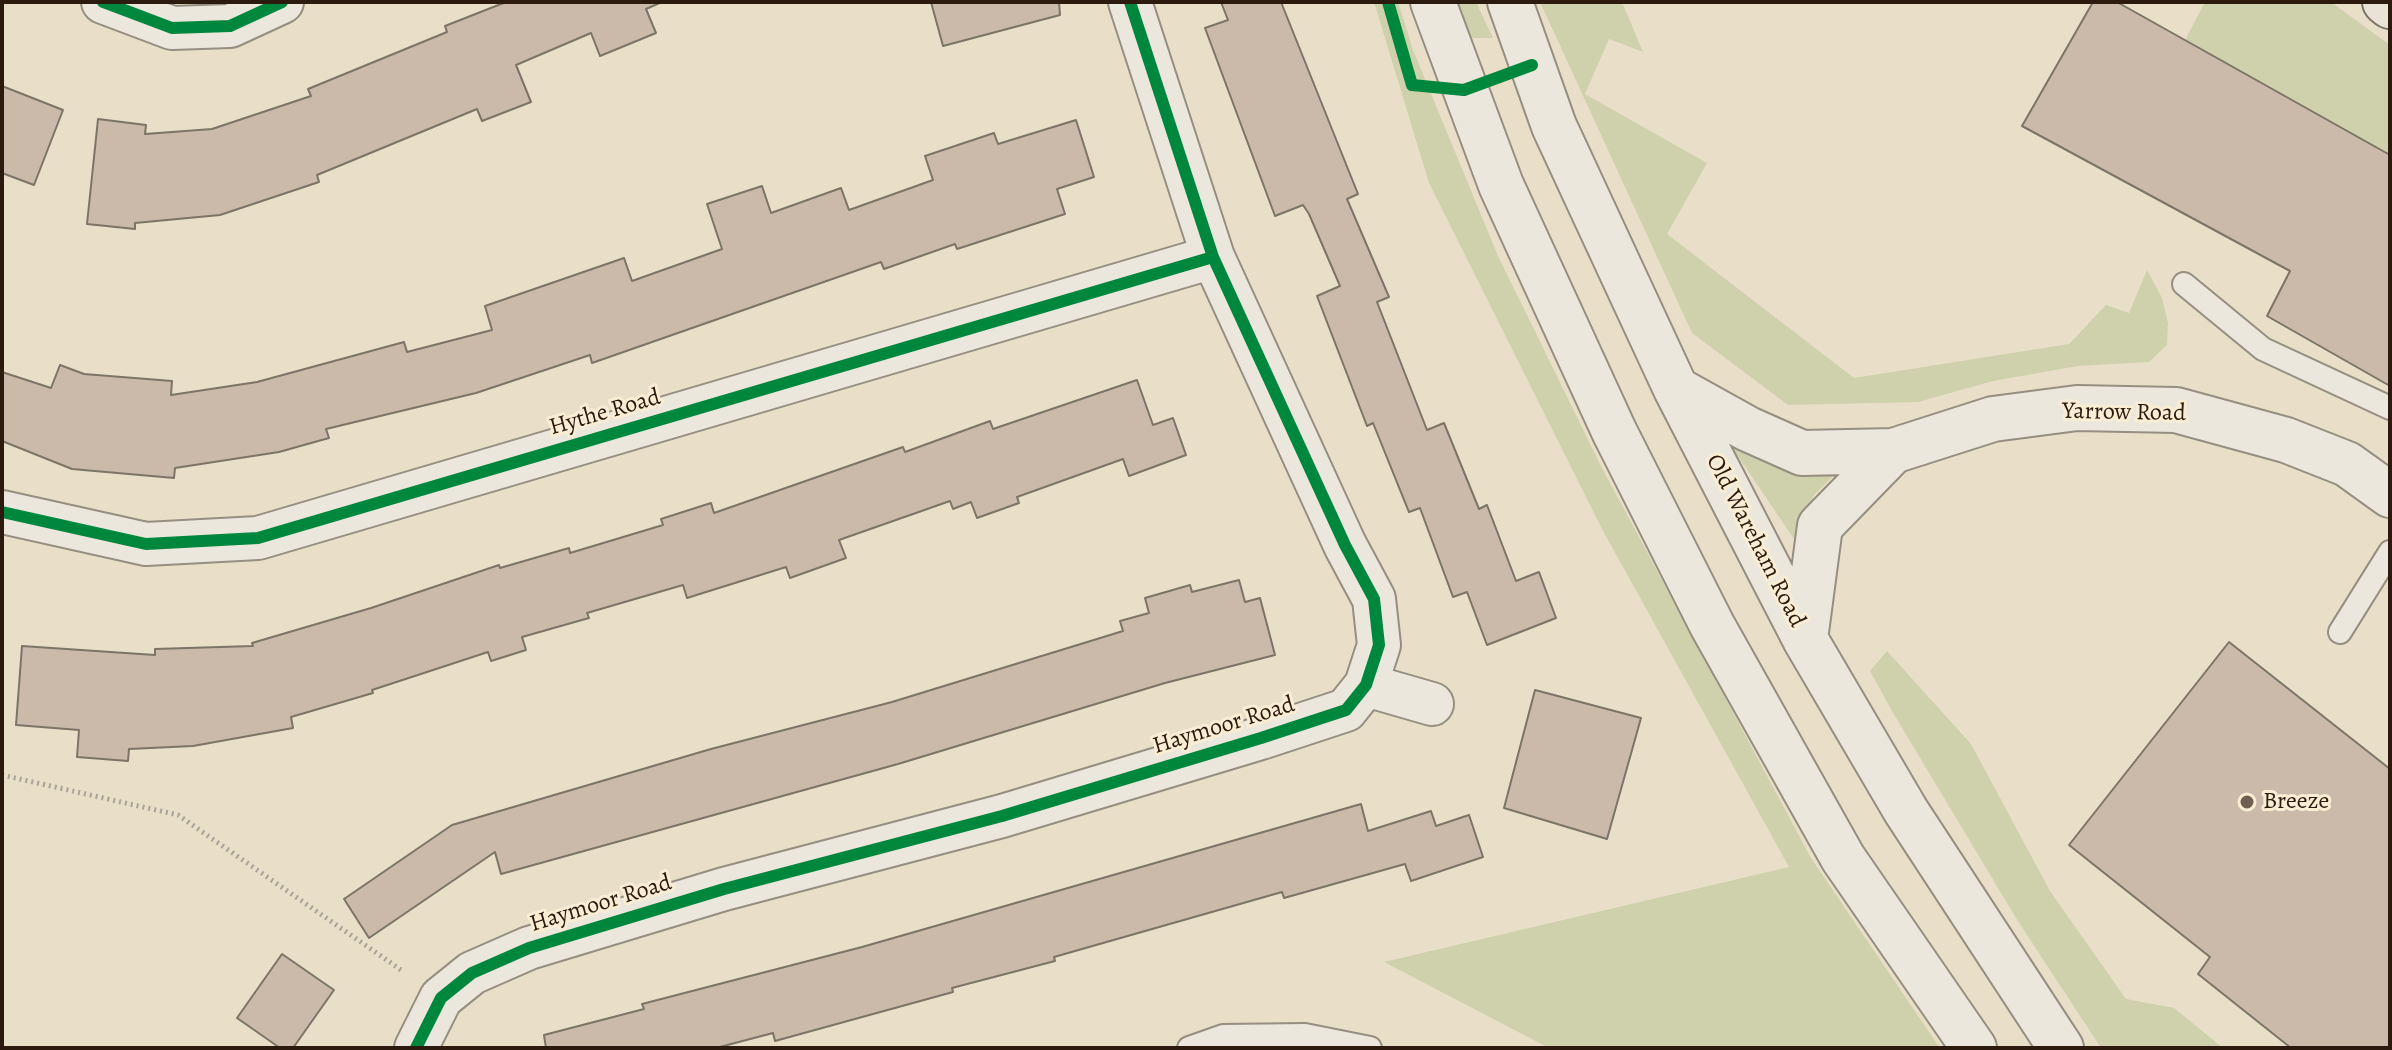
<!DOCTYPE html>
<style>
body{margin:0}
#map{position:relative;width:2392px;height:1050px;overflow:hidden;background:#e9dfc8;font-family:Alegreya,serif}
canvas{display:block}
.frame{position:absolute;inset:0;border:4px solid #2c1a0f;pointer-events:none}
</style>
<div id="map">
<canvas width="2392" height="1050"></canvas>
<div class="frame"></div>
</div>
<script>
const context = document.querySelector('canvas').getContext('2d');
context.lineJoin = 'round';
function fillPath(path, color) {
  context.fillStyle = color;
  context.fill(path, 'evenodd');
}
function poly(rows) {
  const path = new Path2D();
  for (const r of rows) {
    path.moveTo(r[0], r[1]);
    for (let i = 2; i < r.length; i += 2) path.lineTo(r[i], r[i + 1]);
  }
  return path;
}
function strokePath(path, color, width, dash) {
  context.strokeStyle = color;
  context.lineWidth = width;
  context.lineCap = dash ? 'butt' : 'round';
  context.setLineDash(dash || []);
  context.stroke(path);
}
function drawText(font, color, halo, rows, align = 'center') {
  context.font = font + ' Alegreya,serif';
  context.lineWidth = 6;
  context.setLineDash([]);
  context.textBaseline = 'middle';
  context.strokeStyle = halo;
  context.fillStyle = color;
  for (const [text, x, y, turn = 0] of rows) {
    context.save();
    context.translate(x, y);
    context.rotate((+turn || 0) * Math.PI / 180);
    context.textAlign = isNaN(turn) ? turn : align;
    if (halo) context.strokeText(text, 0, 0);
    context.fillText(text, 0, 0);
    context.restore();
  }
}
fillPath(poly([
 [1374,2,1398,2,1413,50,1498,256,1602,468,1811,858,1940,1048,1549,1048,1384,962,1789,867,1602,529,1429,183],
 [1457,2,1476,2,1493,38,1468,38],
 [1540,2,1622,2,1643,52,1609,39,1585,94,1707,163,1667,234,1854,378,2069,344,2106,305,2129,313,2147,270,2162,298,2168,323,2167,345,2149,362,2078,366,1993,381,1918,402,1788,405,1692,333],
 [2205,2,2331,2,2390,45,2390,155,2185,40],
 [1721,431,1771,465,1833,476,1814,495,1794,539],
 [1887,651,1971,744,2050,891,2126,999,2174,1008,2223,1048,2101,1048,2016,918,1892,711,1870,671]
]), '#ced1ab');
const building = poly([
 [506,2,662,2,646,9,656,33,600,56,591,33,516,65,531,102,482,121,477,109,317,175,319,182,220,215,135,223,135,229,87,224,98,119,146,125,145,134,212,129,311,96,308,89,447,32,445,26,506,2],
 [931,2,1059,2,1060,15,943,46,931,2],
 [1221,2,1281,2,1358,194,1347,199,1389,297,1377,302,1427,430,1444,423,1479,509,1487,505,1516,581,1539,572,1556,618,1487,645,1467,592,1453,597,1420,508,1409,512,1373,423,1367,426,1317,296,1340,286,1309,214,1303,205,1275,216,1205,28,1228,20,1221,2],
 [2093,2,2117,2,2390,155,2390,386,2267,316,2290,271,2022,126,2093,2],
 [2,86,63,110,34,185,2,173,2,86],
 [1076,120,1094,177,1057,189,1065,214,957,249,955,244,884,269,881,262,592,363,590,355,476,393,326,429,329,438,279,452,175,468,174,478,72,469,2,441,2,372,51,388,60,365,84,374,172,381,171,395,257,382,404,342,407,352,492,330,485,306,624,258,632,281,722,249,707,204,762,186,771,213,841,188,849,210,933,180,925,156,994,133,998,144,1076,120],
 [1137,380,1153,425,1173,418,1186,455,1129,476,1123,459,1017,497,1019,503,977,518,971,502,953,509,950,501,839,540,846,558,790,578,786,567,687,598,683,585,587,613,589,618,522,637,526,650,491,661,488,652,372,690,373,693,291,717,293,728,193,746,129,749,128,761,77,757,79,730,16,725,22,646,155,655,155,649,253,646,252,643,371,608,499,565,500,568,569,548,570,553,663,525,661,519,711,503,714,513,903,447,905,452,990,421,993,429,1137,380],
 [1239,580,1245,602,1260,598,1275,655,1165,683,898,764,501,874,495,852,369,938,344,899,452,825,711,749,892,702,1123,631,1120,621,1149,613,1145,598,1190,585,1192,592,1239,580],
 [2229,642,2390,769,2390,1048,2291,1048,2198,974,2210,957,2069,845,2229,642],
 [1535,690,1641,718,1607,839,1504,808,1535,690],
 [1361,804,1368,831,1431,811,1436,826,1469,815,1483,857,1411,881,1405,864,1284,898,1282,892,1054,957,1055,961,952,988,953,992,775,1041,773,1033,716,1048,546,1048,544,1035,644,1009,642,1004,862,947,1361,804],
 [282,954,334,990,293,1048,280,1048,237,1018,282,954]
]);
fillPath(building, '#cbbaaa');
strokePath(building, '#7c7467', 2);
const service = poly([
 [2184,284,2263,349,2390,408],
 [2340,632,2390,552],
 [1189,1048,1223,1036,1305,1035,1370,1048]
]);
const minor = poly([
 [103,2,172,28,230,26,282,2],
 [2,512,146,544,258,538,1213,257],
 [1366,685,1432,704],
 [416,1048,441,998,472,973,529,948,724,889,1002,816,1261,738,1346,710,1366,685,1379,645,1374,599,1345,545,1213,257,1130,2]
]);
const tertiary = poly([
 [1433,2,1501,185,1614,431,1712,625,1843,858,1974,1048],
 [1510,2,1554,126,1676,389,1805,639,1906,811,2061,1048],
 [1676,389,1748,429,1802,453,1893,451,1993,419,2077,408,2176,410,2286,440,2347,464,2390,495],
 [1805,639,1820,526,1893,451]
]);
const trunk = poly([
 [2385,2,2390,6]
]);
strokePath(service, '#968e80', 26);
strokePath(minor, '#968e80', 46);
strokePath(tertiary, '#968e80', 48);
strokePath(trunk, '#7c7467', 48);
strokePath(poly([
 [2,775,178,815,404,972]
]), '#a8a298', 5, [2, 4]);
strokePath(service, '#ece7dc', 22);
strokePath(minor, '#ece7dc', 42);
strokePath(tertiary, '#ece7dc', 44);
strokePath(trunk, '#e9e2d6', 44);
strokePath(poly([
 [103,2,172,28,230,26,282,2],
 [1388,2,1412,85,1464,90,1532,65],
 [2,512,146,544,258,538,1213,257],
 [416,1048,441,998,472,973,529,948,724,889,1002,816,1261,738,1346,710,1366,685,1379,645,1374,599,1345,545,1213,257,1130,2]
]), '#00873e', 12);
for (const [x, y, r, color] of [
 [2247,802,8,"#6e5f50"]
]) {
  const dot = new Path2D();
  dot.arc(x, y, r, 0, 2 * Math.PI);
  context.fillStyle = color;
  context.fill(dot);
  strokePath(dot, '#f9edd3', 3);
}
drawText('24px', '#2c1a0f', '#f9edd3', [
 ["Hythe Road",605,413,-16],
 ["Yarrow Road",2124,413,1],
 ["Old Wareham Road",1755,541,63],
 ["Haymoor Road",1224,726,-17],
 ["Haymoor Road",601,904,-17]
]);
drawText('24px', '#2c1a0f', '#f9edd3', [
 ["Breeze",2263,802]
], 'left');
</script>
